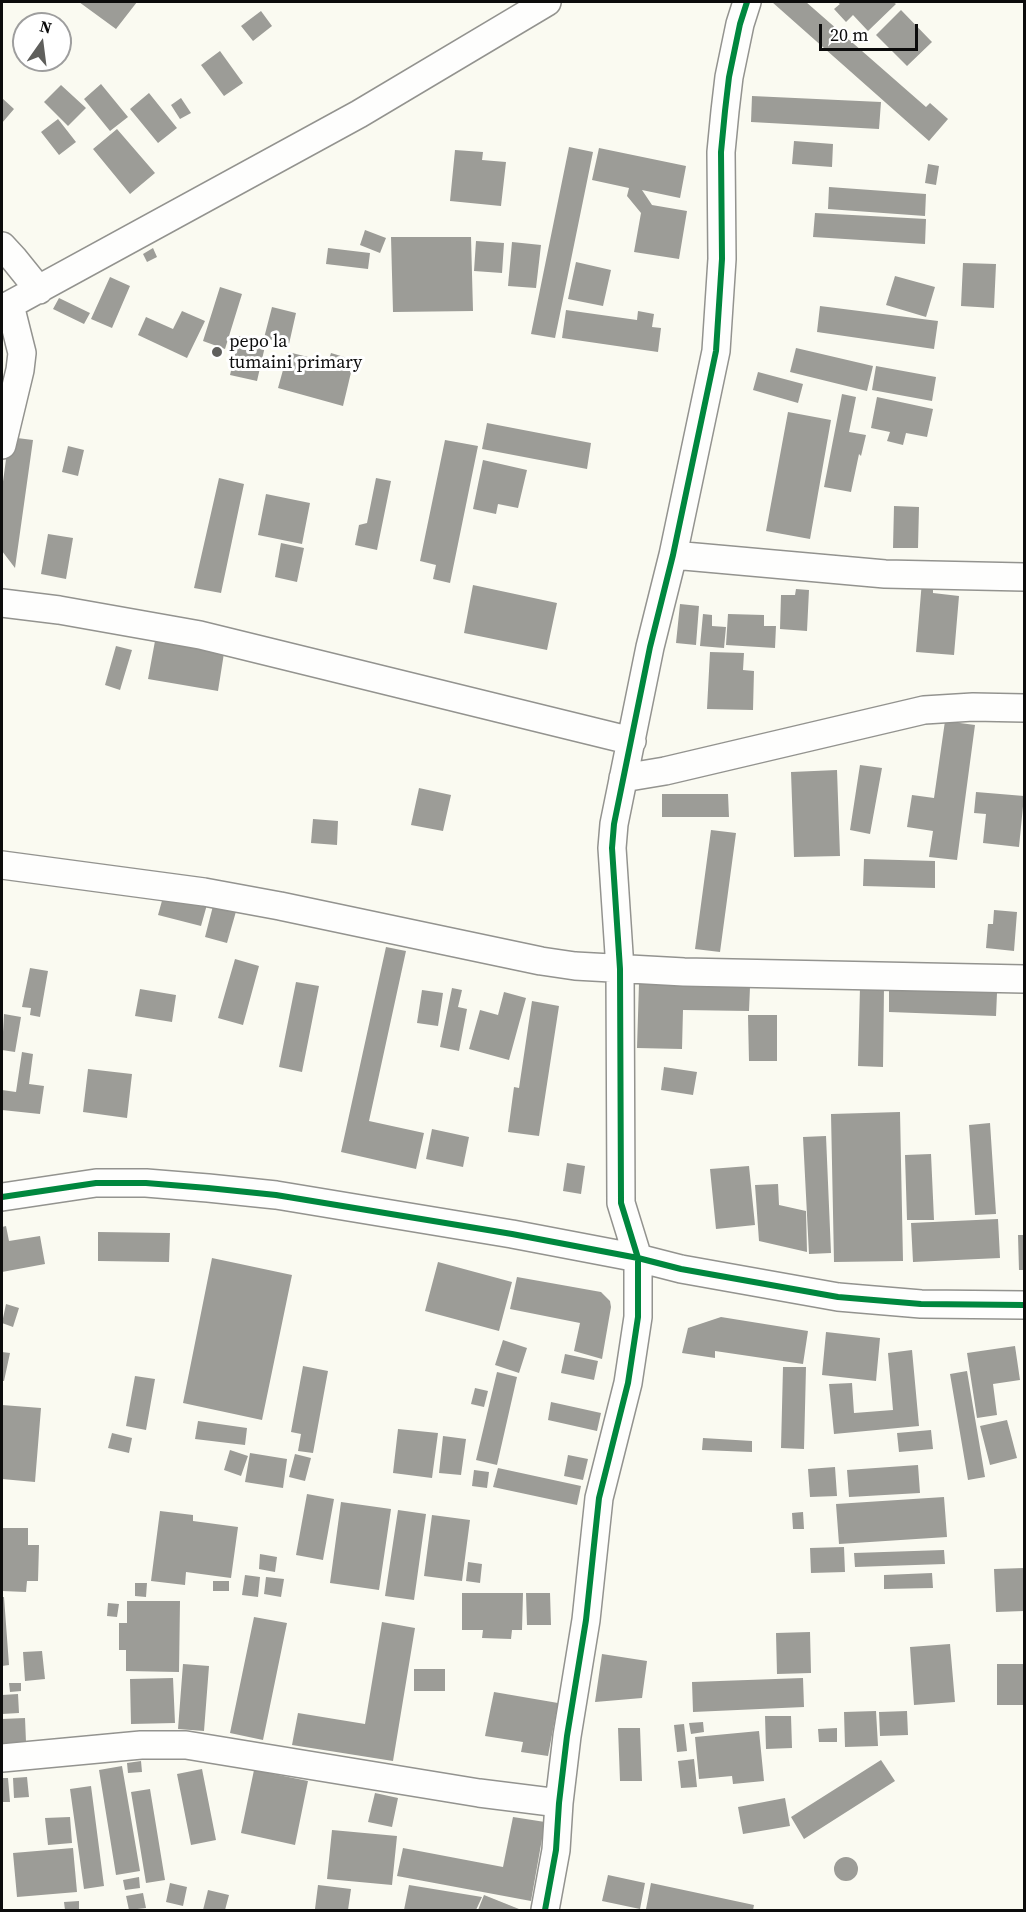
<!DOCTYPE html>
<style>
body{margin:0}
#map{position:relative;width:1026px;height:1912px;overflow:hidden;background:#fafaf1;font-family:"Source Serif 4",serif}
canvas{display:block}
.frame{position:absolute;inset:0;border:3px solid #0c0c0c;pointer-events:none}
.north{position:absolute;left:12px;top:12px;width:60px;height:60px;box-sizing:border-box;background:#fff;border:2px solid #9e9e9e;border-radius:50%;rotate:14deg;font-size:16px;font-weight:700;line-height:24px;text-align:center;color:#0c0c0c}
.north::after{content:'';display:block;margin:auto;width:21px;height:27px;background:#5f5f5c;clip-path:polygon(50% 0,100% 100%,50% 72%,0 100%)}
.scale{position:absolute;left:819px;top:24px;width:99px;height:27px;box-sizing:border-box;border:3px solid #0c0c0c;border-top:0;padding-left:8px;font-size:18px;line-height:21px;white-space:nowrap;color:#0c0c0c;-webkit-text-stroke:4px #fff;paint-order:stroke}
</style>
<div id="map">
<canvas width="1026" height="1912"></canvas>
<div class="frame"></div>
<div class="north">N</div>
<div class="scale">20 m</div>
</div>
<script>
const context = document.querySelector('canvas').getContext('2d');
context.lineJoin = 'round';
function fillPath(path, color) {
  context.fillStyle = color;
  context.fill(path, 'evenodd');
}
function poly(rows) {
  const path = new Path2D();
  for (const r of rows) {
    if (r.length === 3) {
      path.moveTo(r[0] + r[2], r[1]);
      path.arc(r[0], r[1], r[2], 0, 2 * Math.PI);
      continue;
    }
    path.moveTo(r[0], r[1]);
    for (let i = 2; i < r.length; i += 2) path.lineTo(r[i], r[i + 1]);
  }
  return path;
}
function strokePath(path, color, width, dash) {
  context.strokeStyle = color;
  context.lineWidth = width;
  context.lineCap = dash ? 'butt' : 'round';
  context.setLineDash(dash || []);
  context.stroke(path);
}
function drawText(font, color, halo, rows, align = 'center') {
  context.font = font + ' "Source Serif 4",serif';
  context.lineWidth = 6;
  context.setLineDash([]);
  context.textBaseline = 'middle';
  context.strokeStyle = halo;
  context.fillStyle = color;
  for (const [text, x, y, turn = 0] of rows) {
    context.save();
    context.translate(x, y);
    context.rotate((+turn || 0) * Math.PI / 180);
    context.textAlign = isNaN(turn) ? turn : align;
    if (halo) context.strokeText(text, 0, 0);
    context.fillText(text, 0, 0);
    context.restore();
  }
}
fillPath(poly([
 [79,2,137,2,116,29],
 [772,2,806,2,926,107,930,103,948,119,929,141],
 [837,2,893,2,896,4,868,31,853,15,846,22,834,9,840,4],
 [901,10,932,42,907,66,876,35],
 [261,11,272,26,253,41,241,26],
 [220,51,243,83,224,96,201,65],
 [101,84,128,117,110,131,84,99],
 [61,85,86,108,68,126,44,102],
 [149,93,177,128,158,143,130,109],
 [752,96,881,102,879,129,751,122],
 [2,98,14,109,2,123],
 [181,98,191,113,180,119,171,105],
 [58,119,76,142,59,155,41,132],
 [117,129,155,173,130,194,93,149],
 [794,141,833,144,832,167,792,164],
 [569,147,593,152,555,338,531,334],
 [599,148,686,166,680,198,642,190,652,205,687,211,679,259,634,252,641,213,627,196,629,188,592,180],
 [455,150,483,152,482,160,506,162,501,206,450,201],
 [928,164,939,166,936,185,925,183],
 [829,187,926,194,925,216,828,209],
 [815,213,926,219,925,244,813,237],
 [365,230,386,238,380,253,360,245],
 [391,237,471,237,473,311,393,312],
 [476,241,504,243,502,273,474,271],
 [512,242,541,245,536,288,508,286],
 [153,248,157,257,147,262,143,254],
 [328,248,370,253,368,269,326,264],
 [576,262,611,270,603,306,568,299],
 [963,263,996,264,994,308,961,306],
 [895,276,935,287,926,317,886,305],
 [110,277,130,286,112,328,91,319],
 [220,287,242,294,225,349,203,341],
 [59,298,90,313,84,324,53,309],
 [820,306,938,321,934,349,817,332],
 [272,307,296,313,289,344,264,338],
 [566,310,637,320,638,311,654,314,652,327,661,328,658,352,562,338],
 [182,311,205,321,187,358,138,335,146,317,173,329],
 [239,336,266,342,257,381,230,375],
 [796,348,873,366,867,391,790,372],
 [288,352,328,362,331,353,354,360,343,406,278,388],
 [876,366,936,377,932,401,872,390],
 [758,372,803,384,798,403,753,390],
 [842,394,856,397,849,432,866,435,861,456,859,454,851,492,824,487],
 [877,397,933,409,927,437,906,433,903,445,887,441,890,432,871,428],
 [788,412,831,420,810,539,766,531],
 [487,423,591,443,587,469,482,449],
 [9,437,33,440,15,568,2,551,2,489],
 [445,440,478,446,450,583,433,579,436,565,420,561],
 [68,446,84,450,78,476,62,472],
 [483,460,527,470,518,508,498,504,496,514,473,509],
 [219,478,244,484,221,593,194,588],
 [376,478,391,481,377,550,355,545,359,525,367,523],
 [266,494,310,503,302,544,258,535],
 [894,506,919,507,918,548,893,548],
 [48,534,73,538,66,579,41,574],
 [281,543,304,548,297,582,275,577],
 [922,581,933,582,933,593,959,596,954,655,916,652],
 [473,585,557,603,547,650,464,633],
 [796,589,809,590,807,631,780,629,781,595,795,595],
 [680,604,699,606,696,645,676,643],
 [703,614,712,615,712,626,726,627,724,648,700,646],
 [728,614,764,615,764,626,776,626,775,648,726,645],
 [155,641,224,653,218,691,148,679],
 [116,646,132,650,120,690,105,685],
 [710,652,744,653,743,670,754,671,753,710,707,709],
 [945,721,975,725,957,860,929,857,933,831,907,827,912,795,934,798],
 [860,765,882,768,870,834,850,830],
 [837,770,840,856,794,857,791,772],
 [419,788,451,795,443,831,411,825],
 [976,792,1024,796,1019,847,983,843,986,814,974,813],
 [662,794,728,794,729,817,662,817],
 [313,819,338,821,337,845,311,843],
 [711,830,736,833,720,952,695,949],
 [864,859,935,861,935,888,863,886],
 [165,890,208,901,201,926,158,915],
 [214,902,237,908,227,943,205,937],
 [994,910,1017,912,1014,951,986,948,988,924,993,924],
 [386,947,406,951,369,1121,424,1133,416,1169,341,1152],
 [235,959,259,966,243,1025,218,1018],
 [30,968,48,971,40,1017,30,1015,31,1008,22,1007],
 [296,982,319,986,302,1072,279,1067],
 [639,983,750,987,749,1011,683,1010,682,1049,637,1048],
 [860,987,884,988,883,1067,858,1066],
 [452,988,462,990,458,1007,467,1009,459,1051,440,1047],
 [140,989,176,995,172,1022,135,1016],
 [889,989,997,993,996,1016,889,1012],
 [422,990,443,993,438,1026,417,1023],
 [504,992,526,998,509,1060,469,1049,480,1010,498,1015],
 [532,1001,559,1006,539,1136,508,1132,514,1087,519,1088],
 [4,1014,21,1017,15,1052,2,1050],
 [748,1015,777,1015,777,1061,749,1061],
 [22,1052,33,1054,29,1084,44,1086,40,1114,2,1110,2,1090,16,1092],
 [664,1067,697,1072,693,1095,661,1090],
 [88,1069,132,1074,127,1118,83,1112],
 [900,1112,903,1261,834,1262,831,1114],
 [990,1123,996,1214,975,1215,969,1125],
 [432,1129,469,1137,463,1167,426,1159],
 [826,1136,831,1253,809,1254,803,1137],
 [931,1154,934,1220,907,1220,905,1155],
 [567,1163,585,1166,581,1194,563,1191],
 [749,1166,755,1225,716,1229,710,1169],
 [778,1184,779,1205,806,1211,807,1252,759,1241,755,1185],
 [998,1219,1000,1258,913,1262,911,1223],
 [6,1226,9,1241,40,1236,45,1264,2,1272,2,1227],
 [98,1232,170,1233,169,1262,98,1261],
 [1018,1235,1024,1235,1024,1270,1019,1270],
 [212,1258,292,1275,262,1420,183,1403],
 [438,1262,512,1282,499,1331,425,1311],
 [517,1277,601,1292,610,1301,611,1307,602,1359,574,1351,580,1323,510,1309],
 [6,1304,19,1308,13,1327,2,1323],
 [721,1317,808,1331,803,1364,715,1351,715,1358,682,1353,688,1328],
 [826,1332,880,1338,876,1381,822,1375],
 [503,1340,527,1348,519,1373,495,1365],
 [1015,1346,1020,1380,993,1384,997,1415,977,1418,967,1353],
 [912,1350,919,1426,834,1434,829,1384,852,1383,854,1413,893,1410,888,1353],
 [2,1352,10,1353,4,1381,2,1381],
 [565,1354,598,1361,594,1380,561,1373],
 [303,1366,328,1371,313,1453,298,1451,301,1434,291,1432],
 [783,1367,806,1367,804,1449,781,1448],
 [967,1371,985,1477,968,1480,950,1374],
 [497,1372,517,1377,497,1465,476,1460],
 [135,1376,155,1379,146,1430,126,1426],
 [475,1388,488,1391,484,1407,471,1404],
 [551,1402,601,1413,597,1431,548,1420],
 [2,1405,41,1408,35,1482,2,1479],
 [1007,1420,1017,1458,990,1465,980,1426],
 [198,1421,247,1428,245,1445,195,1439],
 [398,1429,438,1433,432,1478,393,1473],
 [931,1430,933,1449,899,1452,897,1433],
 [112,1433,132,1438,129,1453,108,1448],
 [443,1436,466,1439,461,1475,439,1473],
 [703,1438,752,1441,752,1452,702,1450],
 [230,1450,248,1456,241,1476,224,1470],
 [250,1453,287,1459,283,1488,245,1482],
 [295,1454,311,1458,305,1481,289,1477],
 [568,1455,588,1459,583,1480,564,1476],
 [918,1465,920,1493,849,1497,847,1470],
 [835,1467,837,1496,810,1497,808,1469],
 [498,1468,581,1486,577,1505,493,1487],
 [474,1470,489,1472,487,1488,472,1486],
 [307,1494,334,1499,323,1560,296,1555],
 [944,1497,947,1537,839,1544,836,1504],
 [341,1502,391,1509,379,1590,330,1583],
 [398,1510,426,1514,414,1600,385,1596],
 [160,1511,193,1515,193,1521,238,1527,231,1578,186,1572,185,1585,151,1581],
 [803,1512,804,1529,793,1529,792,1513],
 [432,1515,470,1520,462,1581,424,1576],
 [2,1528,28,1528,28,1545,39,1545,38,1581,27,1581,26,1592,2,1591],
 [844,1547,845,1572,811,1573,810,1548],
 [944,1550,945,1564,855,1567,854,1553],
 [260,1554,277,1557,275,1572,259,1569],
 [468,1562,482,1564,480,1583,466,1581],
 [1024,1568,1024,1611,996,1612,994,1569],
 [932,1573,933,1588,884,1589,884,1575],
 [245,1575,260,1577,258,1597,242,1595],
 [266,1577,284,1579,281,1597,264,1594],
 [213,1581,229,1581,229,1591,213,1591],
 [135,1583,147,1583,146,1597,135,1596],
 [462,1593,523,1593,522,1630,512,1630,511,1639,482,1638,483,1630,462,1630],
 [526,1593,550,1593,551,1625,527,1625],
 [2,1597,4,1597,9,1665,2,1666],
 [127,1601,180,1601,179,1672,126,1671,126,1650,119,1650,119,1623,127,1623],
 [108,1603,119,1604,117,1617,107,1616],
 [254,1617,287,1623,263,1740,230,1733],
 [382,1622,415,1628,393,1761,292,1745,298,1713,365,1724],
 [810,1632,811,1673,777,1674,776,1633],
 [950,1644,955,1702,914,1705,910,1647],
 [42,1651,45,1679,25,1681,23,1652],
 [602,1654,647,1661,642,1698,595,1702],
 [183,1664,209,1666,204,1731,178,1729],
 [997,1664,1024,1664,1024,1705,997,1705],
 [414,1669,445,1669,445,1691,414,1691],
 [173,1678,175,1723,131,1724,130,1679],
 [803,1678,804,1707,693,1712,692,1682],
 [9,1683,21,1683,21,1691,10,1692],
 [494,1692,558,1703,548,1756,521,1752,523,1742,485,1736],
 [18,1694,19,1713,2,1714,2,1695],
 [876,1711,878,1746,845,1747,844,1712],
 [907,1711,908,1735,880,1736,879,1712],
 [765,1716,791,1716,792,1748,766,1749],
 [25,1718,26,1742,2,1744,2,1719],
 [703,1722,704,1732,691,1734,689,1723],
 [684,1724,687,1751,677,1752,674,1725],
 [618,1728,640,1728,642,1781,620,1781],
 [837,1728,837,1742,819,1742,818,1729],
 [759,1731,764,1781,733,1784,732,1776,699,1779,695,1737],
 [694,1759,697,1787,681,1788,678,1761],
 [881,1760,895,1781,804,1839,791,1817],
 [141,1761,142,1772,128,1773,127,1763],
 [122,1766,140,1871,116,1875,99,1770],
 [202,1769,216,1840,191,1845,177,1774],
 [254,1770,308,1781,295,1845,241,1833],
 [27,1777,29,1797,14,1798,13,1778],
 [2,1778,8,1778,10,1802,2,1802],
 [91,1786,104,1886,84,1889,70,1789],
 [150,1789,165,1880,146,1883,131,1792],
 [375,1793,398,1798,392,1827,368,1822],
 [785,1798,790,1826,743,1834,738,1807],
 [70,1817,72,1843,48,1845,45,1818],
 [513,1817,545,1822,531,1901,397,1876,403,1848,503,1867],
 [332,1830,397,1836,392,1885,327,1879],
 [73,1848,77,1892,17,1897,13,1853],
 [846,1869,12],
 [608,1875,645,1883,640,1909,602,1901],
 [139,1877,140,1888,125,1890,123,1880],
 [170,1883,187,1887,183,1906,166,1902],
 [651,1883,754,1905,753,1910,655,1910,646,1909],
 [318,1885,351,1889,348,1910,315,1909],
 [409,1885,482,1897,476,1910,404,1910],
 [208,1890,229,1895,225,1910,203,1910],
 [143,1893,146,1908,129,1910,126,1896],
 [484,1895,519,1909,519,1910,478,1910],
 [79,1901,79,1910,65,1910,64,1902]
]), '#9c9c97');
const minor = poly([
 [2,246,14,259,39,290],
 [2,309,359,114,547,2],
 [2,445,20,370,22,353,10,305],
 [673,555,885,574,1024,577],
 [2,603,59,610,200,635,632,741],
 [623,778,665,771,924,710,973,707,1024,708],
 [2,865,204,892,280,906,541,961,575,966,684,972,1024,979],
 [2,1197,96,1183,146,1183,208,1188,276,1195,512,1234,638,1258,681,1269,838,1297,921,1304,1024,1305],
 [2,1758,141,1745,186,1745,479,1793,559,1803],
 [545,1910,556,1850,559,1803,567,1736,586,1620,599,1498,628,1383,638,1317,638,1258,621,1203,620,969,612,848,614,824,650,647,673,555,716,351,722,259,721,152,725,111,729,77,740,24,747,2]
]);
strokePath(minor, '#93938f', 30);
strokePath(minor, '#fefefd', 27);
strokePath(poly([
 [2,1197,96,1183,146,1183,208,1188,276,1195,512,1234,638,1258,681,1269,838,1297,921,1304,1024,1305],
 [545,1910,556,1850,559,1803,567,1736,586,1620,599,1498,628,1383,638,1317,638,1258,621,1203,620,969,612,848,614,824,650,647,673,555,716,351,722,259,721,152,725,111,729,77,740,24,747,2]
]), '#00873e', 6);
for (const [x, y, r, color] of [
 [217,352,6,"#5f5f5c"]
]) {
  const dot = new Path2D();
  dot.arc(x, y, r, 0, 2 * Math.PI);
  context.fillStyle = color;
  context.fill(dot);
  strokePath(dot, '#fff', 2);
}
drawText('18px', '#0c0c0c', '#fff', [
 ["pepo la",229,342],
 ["tumaini primary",229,363]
], 'left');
</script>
